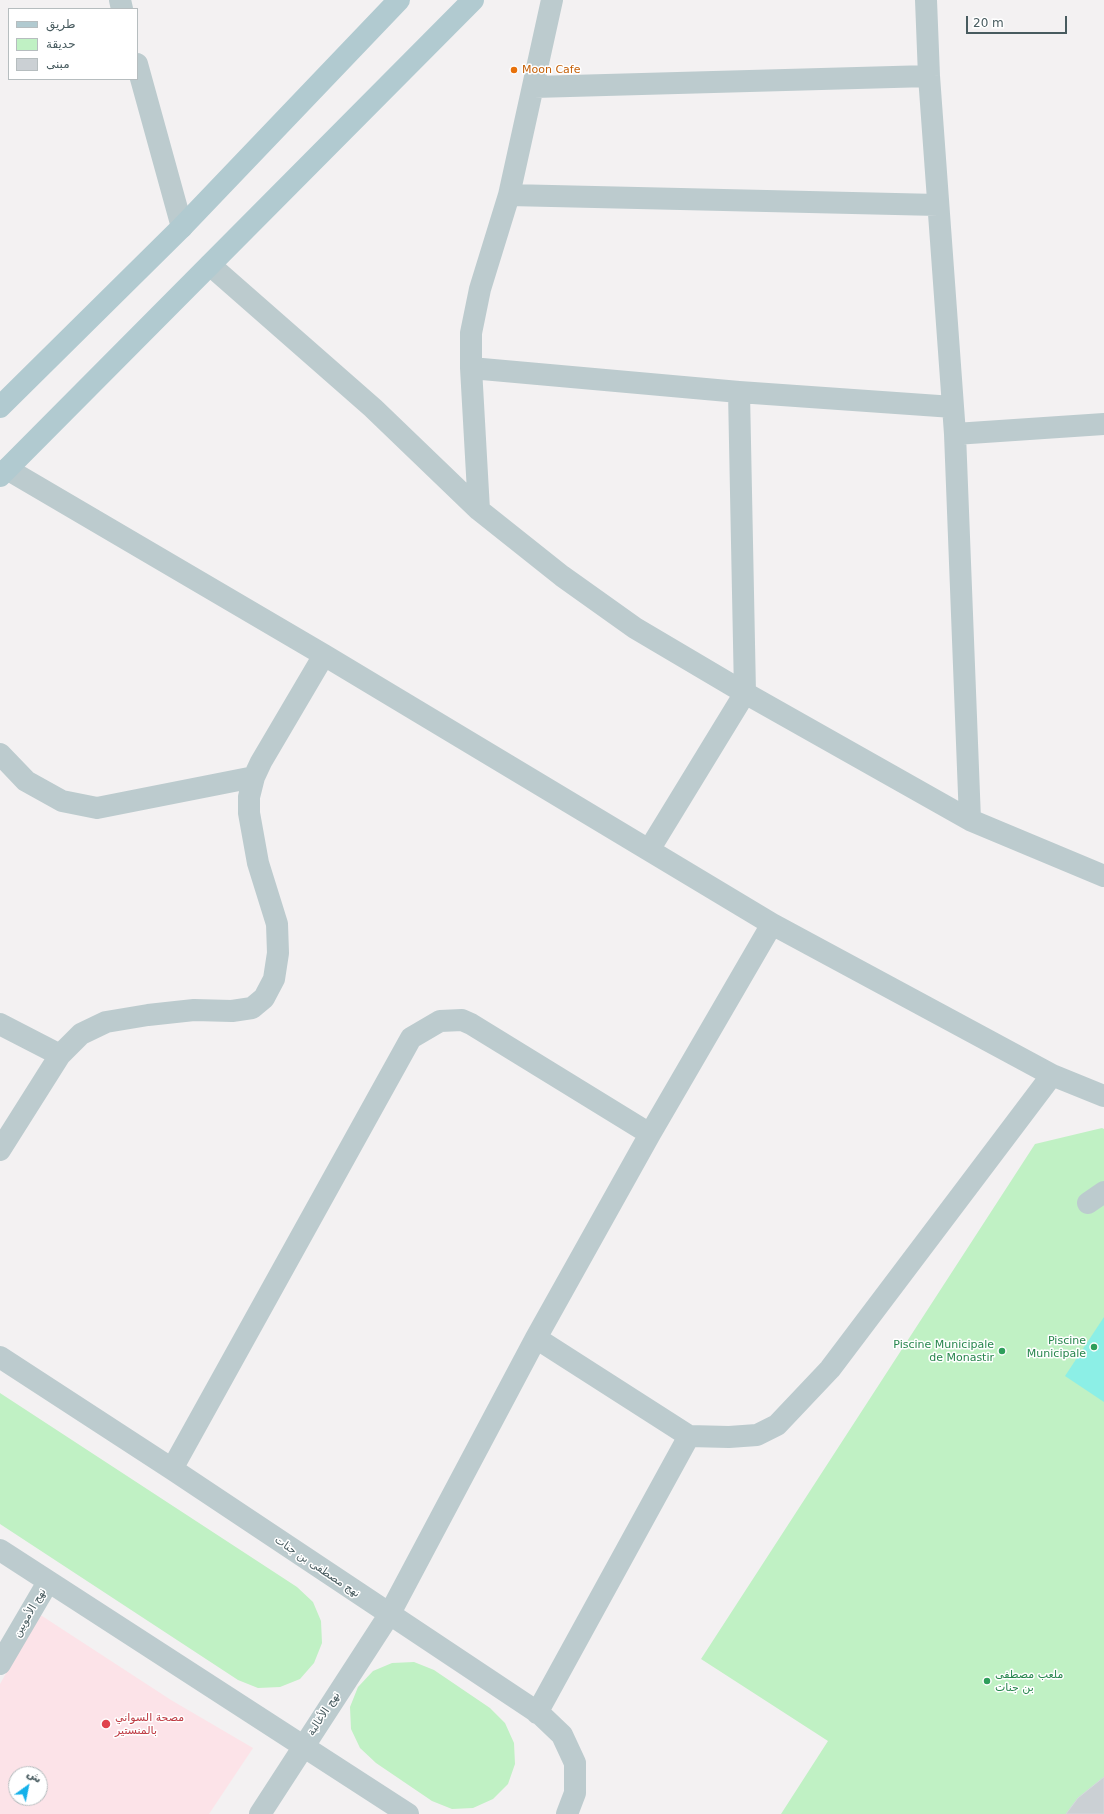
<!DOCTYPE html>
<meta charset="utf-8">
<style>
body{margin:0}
#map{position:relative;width:1104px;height:1814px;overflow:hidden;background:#f3f1f2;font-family:"DejaVu Sans",Cairo,sans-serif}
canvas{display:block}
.legend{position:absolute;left:8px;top:8px;width:130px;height:72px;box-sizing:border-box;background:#fff;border:1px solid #b6bdbf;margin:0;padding:5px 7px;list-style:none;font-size:12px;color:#485b5f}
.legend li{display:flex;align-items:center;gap:8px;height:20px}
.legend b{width:20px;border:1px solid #b6bdbf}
.north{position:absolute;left:8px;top:1766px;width:40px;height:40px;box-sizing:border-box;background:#fff;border:1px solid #b6bdbf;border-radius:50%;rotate:33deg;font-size:11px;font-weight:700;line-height:16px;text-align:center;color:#485b5f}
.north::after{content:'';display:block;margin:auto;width:14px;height:18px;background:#15b1ea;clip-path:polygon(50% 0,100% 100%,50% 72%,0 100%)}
.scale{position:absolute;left:966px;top:16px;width:101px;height:18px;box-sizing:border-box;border:2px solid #485b5f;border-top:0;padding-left:5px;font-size:12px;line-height:14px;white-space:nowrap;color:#485b5f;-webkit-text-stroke:3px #fff;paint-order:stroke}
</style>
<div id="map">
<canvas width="1104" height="1814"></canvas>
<ul class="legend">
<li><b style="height:5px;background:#b1cad0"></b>طريق</li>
<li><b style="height:11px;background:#c0f1c4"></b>حديقة</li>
<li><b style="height:11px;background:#cbd0d4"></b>مبنى</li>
</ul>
<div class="north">ش</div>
<div class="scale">20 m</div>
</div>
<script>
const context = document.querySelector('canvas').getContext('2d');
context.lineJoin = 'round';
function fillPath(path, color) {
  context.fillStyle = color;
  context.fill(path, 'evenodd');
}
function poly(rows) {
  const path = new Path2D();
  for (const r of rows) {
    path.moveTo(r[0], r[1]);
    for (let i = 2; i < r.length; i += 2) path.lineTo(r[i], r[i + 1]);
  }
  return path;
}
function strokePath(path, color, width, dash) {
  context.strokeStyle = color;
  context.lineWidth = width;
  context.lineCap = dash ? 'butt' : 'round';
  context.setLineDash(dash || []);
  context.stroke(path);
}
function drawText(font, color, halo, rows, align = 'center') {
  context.font = font + ' "DejaVu Sans",Cairo,sans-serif';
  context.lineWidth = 3;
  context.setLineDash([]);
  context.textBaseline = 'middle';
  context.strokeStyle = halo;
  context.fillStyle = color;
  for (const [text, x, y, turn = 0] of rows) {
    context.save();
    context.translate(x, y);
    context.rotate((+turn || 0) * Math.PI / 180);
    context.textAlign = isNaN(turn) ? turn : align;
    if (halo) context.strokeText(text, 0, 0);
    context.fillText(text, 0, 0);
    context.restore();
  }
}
fillPath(poly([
 [39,1614,171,1700,253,1748,209,1814,0,1814,0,1684],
 [16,1774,40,1774,40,1798,16,1798]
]), '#fce3e8');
fillPath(poly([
 [1102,1128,1104,1129,1104,1814,781,1814,828,1741,701,1659,1035,1144],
 [0,1393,297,1587,313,1602,321,1621,322,1643,314,1663,300,1679,280,1687,258,1688,238,1680,0,1524],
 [414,1662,434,1670,490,1708,505,1723,514,1743,515,1764,508,1784,493,1799,473,1808,452,1809,432,1801,376,1763,360,1748,351,1729,350,1707,358,1687,373,1671,392,1663]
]), '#c0f1c4');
fillPath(poly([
 [1104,1317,1104,1402,1065,1376]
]), '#8cefe6');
const building = poly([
 [1104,1777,1104,1814,1066,1814,1078,1798,1104,1777]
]);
fillPath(building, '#cbd0d4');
strokePath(building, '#d5d9dd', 1);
strokePath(poly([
 [120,0,122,9],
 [926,0,929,76,955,434,970,820],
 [137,64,182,227],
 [534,87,929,76],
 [509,195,938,205],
 [210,265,373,408,479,510,562,576,635,628,745,693,970,820,1104,876],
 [471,368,739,392,953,407],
 [955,434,1104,424],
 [7,469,324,655,772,924,1052,1075,1104,1096],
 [479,510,471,368,471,333,480,289,509,195,552,0],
 [0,754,26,781,62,801,97,808,254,777],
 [649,850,745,693,739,392],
 [0,1024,60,1055],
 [0,1150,60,1055,81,1034,106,1022,148,1015,194,1010,232,1011,252,1008,264,998,274,979,278,953,277,924,258,863,249,813,249,797,254,777,261,762,324,655],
 [1088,1203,1104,1192],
 [536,1338,689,1436],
 [0,1357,172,1469,540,1714,562,1735,575,1763,575,1793,567,1814],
 [172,1469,411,1038,440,1021,462,1020,471,1024,650,1134],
 [0,1550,408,1814],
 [0,1664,48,1582],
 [537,1713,689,1436,729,1437,757,1435,777,1425,830,1369,1052,1075],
 [260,1814,389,1615,536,1338,650,1134,772,924]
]), '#bccbce', 22);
strokePath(poly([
 [0,407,182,227,399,0],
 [0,476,473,0]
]), '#b1cad0', 22);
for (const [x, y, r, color] of [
 [514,70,4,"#e8710a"],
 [1094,1347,4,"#2e9e5b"],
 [1002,1351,4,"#2e9e5b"],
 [987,1681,4,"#2e9e5b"],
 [106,1724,5,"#e0444e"]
]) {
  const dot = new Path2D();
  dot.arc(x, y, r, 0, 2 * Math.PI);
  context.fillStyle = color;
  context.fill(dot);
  strokePath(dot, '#fff', 1.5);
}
drawText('11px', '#c56008', '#fff', [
 ["Moon Cafe",522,70]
], 'left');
drawText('11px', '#27864d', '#fff', [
 ["Piscine",1086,1341],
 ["Municipale",1086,1354],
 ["Piscine Municipale",994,1345],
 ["de Monastir",994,1358],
 ["ملعب مصطفى",995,1675,"left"],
 ["بن جنات",995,1688,"left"]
], 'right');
drawText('11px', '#485b5f', '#fff', [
 ["نهج مصطفى بن جنات",317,1567,34],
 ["نهج الأمويين",30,1613,-60],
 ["نهج الأغالبة",324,1714,-57]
]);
drawText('11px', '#be3a42', '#fff', [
 ["مصحة السواني",115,1718],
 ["بالمنستير",115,1731]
], 'left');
</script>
